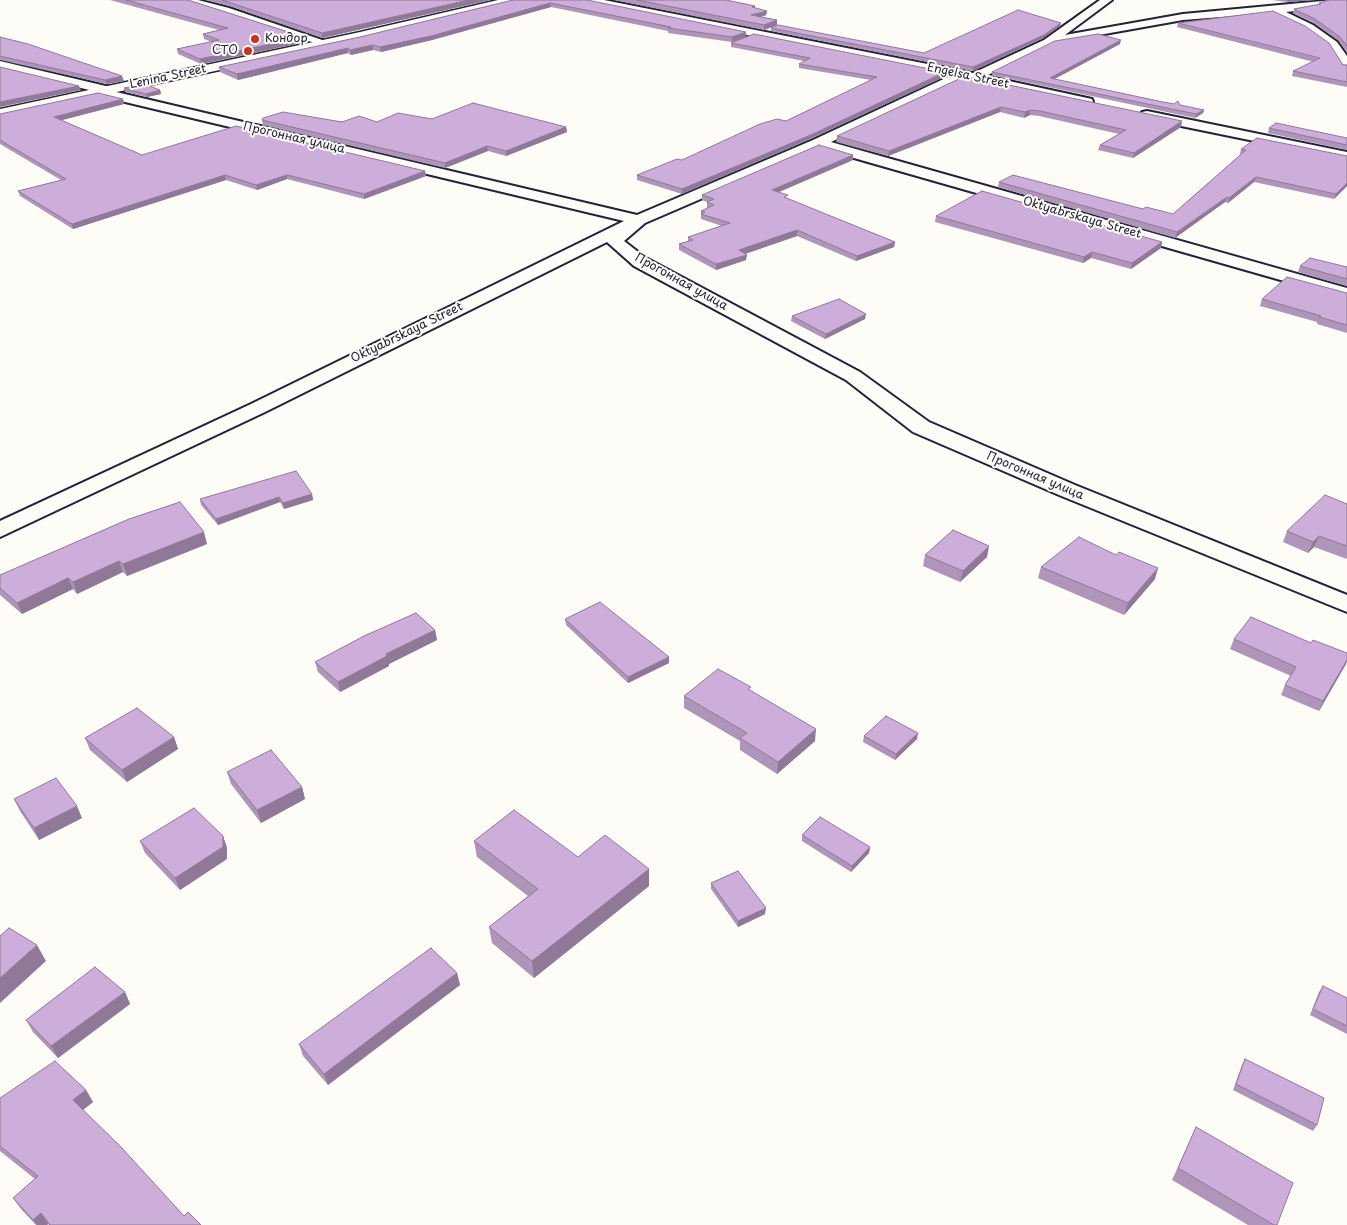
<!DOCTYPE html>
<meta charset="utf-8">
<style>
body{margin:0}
canvas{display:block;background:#fdfcf7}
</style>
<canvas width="1347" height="1225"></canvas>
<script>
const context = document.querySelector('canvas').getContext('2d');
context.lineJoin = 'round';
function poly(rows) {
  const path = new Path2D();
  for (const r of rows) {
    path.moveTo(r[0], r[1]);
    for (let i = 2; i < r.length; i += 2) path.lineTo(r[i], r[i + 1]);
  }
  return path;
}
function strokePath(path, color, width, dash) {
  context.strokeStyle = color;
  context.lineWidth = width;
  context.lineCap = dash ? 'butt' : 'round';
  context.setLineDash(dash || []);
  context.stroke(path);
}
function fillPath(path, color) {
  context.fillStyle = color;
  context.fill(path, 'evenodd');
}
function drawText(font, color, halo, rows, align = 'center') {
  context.font = font + ' "Playpen Sans",sans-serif';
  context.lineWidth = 4;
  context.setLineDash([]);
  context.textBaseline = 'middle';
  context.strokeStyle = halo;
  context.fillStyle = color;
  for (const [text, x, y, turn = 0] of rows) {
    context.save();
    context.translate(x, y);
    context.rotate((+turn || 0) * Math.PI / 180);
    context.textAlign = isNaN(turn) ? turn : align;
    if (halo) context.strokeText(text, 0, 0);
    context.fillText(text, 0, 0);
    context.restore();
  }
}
const street = poly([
 [181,0,198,0,229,8,331,43,329,45,321,45,181,0],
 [583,0,604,0,973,73,1044,40,1100,0,1112,0,1065,35,1183,14,1333,0,1305,10,1286,12,1313,25,1337,42,1347,56,1347,69,1343,68,1329,46,1305,29,1272,13,1183,20,1054,43,986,76,1092,99,1093,102,1092,105,1087,106,974,81,960,81,831,142,1347,288,1347,299,819,148,645,223,624,241,646,258,860,372,929,422,1075,485,1347,595,1347,612,1059,495,913,432,846,380,634,266,607,242,265,412,0,537,0,521,251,404,624,221,100,96,98,92,0,69,0,61,110,87,112,91,637,215,813,140,950,76,588,3,583,0],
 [1147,111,1347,152,1347,160,1142,118,1140,115,1142,112,1147,111]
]);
const secondary = poly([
 [498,0,517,0,516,2,360,40,0,117,0,109,360,32,498,0]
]);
strokePath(street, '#22223b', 4);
strokePath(secondary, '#22223b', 3);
fillPath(street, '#fdfcf7');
fillPath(secondary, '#fdfcf7');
fillPath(poly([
 [110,0,188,0,304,37,305,42,201,64,178,54,177,49,212,42,204,39,203,34,219,30],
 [205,0,490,0,322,38,230,6],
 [513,0,587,0,746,37,732,42,668,33,668,31,551,7,432,40,381,52,373,50,351,55,348,53,238,80,220,72,219,67,360,37],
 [614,0,726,0,755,6,755,8,767,11,766,15,761,17,777,20,777,25,764,30],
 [1272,0,1316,0,1287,2],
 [1347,0,1347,53,1339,41,1314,23,1293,13,1294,9,1319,5,1319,3],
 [1061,23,1060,26,1043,38,973,71,771,31,771,28,924,53],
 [1178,23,1347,65,1347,87,1292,76,1293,71,1314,62,1177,27],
 [0,37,124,81,107,84,0,60],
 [731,43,945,72,944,77,812,138,682,194,637,180,637,175,682,160,786,121,871,80,799,68,799,64,804,61,731,47],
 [1120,44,1054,79,1163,102,1204,110,1203,113,1195,118,992,75,992,72],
 [961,78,1181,127,1133,158,1098,150,1100,145,1119,134,1039,116,1030,115,1024,118,1000,112,888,156,836,142,837,136],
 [124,88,160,90,161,94,147,97,125,92],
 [123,99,124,104,61,120,142,155,425,171,426,176,364,199,287,179,257,190,226,180,73,229,20,196,18,191,61,180,0,144,0,114],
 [432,119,566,127,567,132,506,156,488,151,445,168,263,125,262,120,377,122],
 [1269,128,1347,138,1347,150,1268,133],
 [1241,149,1347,156,1347,186,1334,199,1254,182,1228,203,1225,202,1175,238,998,187,999,182,1143,209,1173,214,1241,154,1240,154],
 [853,160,779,192,788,199,895,242,894,247,856,261,797,236,745,254,746,260,716,270,679,250,679,244,688,241,688,237,722,226,701,219,701,211,707,208,707,202,702,200,702,195],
 [936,216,1162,242,1161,248,1131,269,1091,258,1083,263,935,222],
 [1300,266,1347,267,1347,286,1298,272],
 [1347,293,1347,333,1317,324,1317,322,1260,306,1262,299],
 [792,316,865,319,825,339,791,321],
 [312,494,313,500,284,509,280,502,218,525,201,505,200,499],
 [1347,504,1347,559,1314,547,1308,553,1283,542,1287,531],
 [207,544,127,576,123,572,77,594,73,589,22,614,0,595,0,575],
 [925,555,987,557,960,582,923,566],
 [1041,567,1155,579,1124,615,1038,578],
 [565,619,669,663,628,683,566,625],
 [435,630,437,640,389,664,389,666,340,692,318,672,315,662],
 [1234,639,1311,643,1347,653,1347,662,1319,711,1281,695,1285,685,1291,676,1230,649],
 [751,691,815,741,777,774,740,750,740,741,684,708,684,696],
 [864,736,917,739,895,760,863,742],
 [174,737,178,749,127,782,90,750,85,738],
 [227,772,302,787,305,799,261,823,231,784],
 [14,799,82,818,39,840,20,811],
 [802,835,870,847,869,853,851,872,802,841],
 [223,836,227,848,227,859,180,890,145,853,140,841],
 [474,841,578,857,649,886,534,978,492,943,489,927,528,896,477,857],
 [711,883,765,914,738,927,711,889],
 [457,973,460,985,328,1085,303,1056,299,1044],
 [1323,986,1347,998,1347,1034,1310,1015,1319,992],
 [125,992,130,1004,58,1058,33,1032,26,1020],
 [1245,1059,1317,1125,1313,1131,1233,1090,1242,1065],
 [86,1090,93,1102,83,1110,184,1216,201,1225,49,1225,48,1224,47,1225,36,1225,21,1209,13,1198,35,1179,0,1151,0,1098],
 [1196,1127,1277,1225,1248,1225,1172,1180]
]), '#b095bb');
fillPath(poly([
 [469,0,490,0,322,38,322,33],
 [1288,0,1316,0,1287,2],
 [550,3,551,7,432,40,381,52,380,47],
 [767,11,766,15,751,20,751,15],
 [777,20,777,25,764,30,764,25],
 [1061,23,1060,26,1043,38,973,71,973,67],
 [746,32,746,37,732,42,732,37],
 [304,37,305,42,201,64,200,59],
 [1121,40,1120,44,1049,82,1050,78],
 [373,45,373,50,351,55,350,50],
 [348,48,348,53,238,80,237,74],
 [945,72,944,77,812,138,682,194,682,189],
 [122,76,124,81,107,84,105,80],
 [79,86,81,90,0,107,0,102],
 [160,90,161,94,147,97,146,94],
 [123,99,124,104,55,122,54,117],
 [1001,107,1000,112,888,156,889,151],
 [1030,110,1030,115,1024,118,1025,112],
 [1204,110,1203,113,1195,118,1196,114],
 [1182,121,1181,127,1133,158,1134,153],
 [566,127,567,132,506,156,506,151],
 [487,146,488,151,445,168,445,163],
 [853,155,853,160,772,195,772,190],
 [425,171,426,176,364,199,364,194],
 [225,175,226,180,73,229,72,224],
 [287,175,287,179,257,190,256,185],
 [1256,177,1254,182,1228,203,1229,198],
 [1347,183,1347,186,1334,199,1336,194],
 [1227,197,1225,202,1175,238,1177,232],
 [797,230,797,236,739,256,739,250],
 [895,242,894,247,856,261,857,256],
 [1162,242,1161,248,1131,269,1132,263],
 [1092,252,1091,258,1083,263,1084,257],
 [747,255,746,260,716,270,716,264],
 [866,314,865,319,825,339,826,334],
 [312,494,313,500,284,509,283,503],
 [279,497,280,502,218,525,216,519],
 [204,532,207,544,127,576,123,564],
 [1319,536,1314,547,1308,553,1313,542],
 [989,546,987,557,960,582,963,571],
 [119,561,123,572,77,594,73,582],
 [1158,568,1155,579,1124,615,1128,603],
 [68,578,73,589,22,614,17,603],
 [435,630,437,640,389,664,389,666,340,692,338,682,386,654],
 [669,657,669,663,628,683,628,677],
 [1347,660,1346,664,1319,711,1323,701],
 [816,729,815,741,777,774,778,762],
 [918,733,917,739,895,760,896,754],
 [174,737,178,749,127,782,122,770],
 [302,787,305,799,261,823,257,810],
 [77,806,82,818,39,840,34,828],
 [223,836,227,848,227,859,180,890,175,878],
 [870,847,869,853,851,872,852,866],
 [649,869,649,886,534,978,532,961],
 [766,908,765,914,738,927,738,921],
 [37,945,46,961,0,1003,0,978],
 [457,973,460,985,328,1085,324,1074],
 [125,992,130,1004,58,1058,51,1046],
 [86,1090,93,1102,80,1112,73,1100],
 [41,1213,48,1224,47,1225,37,1225,33,1220]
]), '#907998');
const building = poly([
 [126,0,188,0,304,37,200,59,177,49,219,40,203,34,228,28,126,0],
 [222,0,469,0,322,33,222,0],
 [513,0,587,0,746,32,732,37,668,28,671,27,550,3,431,36,380,47,373,45,350,50,348,48,237,74,219,67,360,37,513,0],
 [637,0,726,0,755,6,752,7,767,11,751,15,777,20,764,25,637,0],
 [1329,0,1347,0,1347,46,1340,37,1315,19,1294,9,1321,4,1319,3,1329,0],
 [1018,10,1061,23,1044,35,973,67,771,28,778,25,924,53,1018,10],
 [1273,11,1305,26,1329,43,1343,65,1347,65,1347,82,1293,71,1320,58,1178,23,1273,11],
 [754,34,945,72,813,134,682,189,637,175,677,159,682,160,760,124,777,119,786,121,877,77,799,64,810,58,731,43,754,34],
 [1098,34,1121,40,1050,78,1163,102,1174,104,1178,101,1180,105,1204,110,1196,114,992,72,1055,41,1098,34],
 [0,37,28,44,122,76,105,80,0,56,0,37],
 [0,67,79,86,0,102,0,67],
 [961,78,975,78,1182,121,1134,153,1100,145,1126,130,1040,111,1030,110,1025,112,1001,107,889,151,837,136,961,78],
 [144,84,160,90,146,94,124,88,144,84],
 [98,93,123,99,54,117,142,155,236,126,425,171,364,194,287,175,256,185,225,175,72,224,18,191,66,179,0,140,0,114,98,93],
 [473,103,566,127,506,151,487,146,445,163,262,120,263,118,283,112,342,122,359,116,377,122,398,113,432,119,473,103],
 [1276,123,1347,138,1347,145,1269,128,1276,123],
 [1257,138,1347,156,1347,183,1336,194,1256,177,1229,198,1227,197,1177,232,999,182,1013,175,1143,209,1146,207,1173,214,1246,150,1241,149,1257,138],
 [819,145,853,155,772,190,788,195,784,197,895,242,857,256,797,230,739,250,747,255,716,264,679,244,693,240,688,237,730,223,701,214,705,212,701,211,714,205,707,202,714,199,702,195,819,145],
 [982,191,1162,242,1132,263,1092,252,1084,257,936,216,982,191],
 [1310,258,1347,267,1347,279,1300,266,1310,258],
 [1287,277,1347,293,1347,325,1319,317,1321,316,1262,299,1287,277],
 [839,299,866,314,826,334,792,316,839,299],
 [296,471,312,494,283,503,279,497,216,519,200,499,296,471],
 [1325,495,1347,504,1347,546,1319,536,1313,542,1287,531,1325,495],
 [180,502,204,532,123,564,119,561,73,582,68,578,17,603,0,588,0,575,129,519,180,502],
 [953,530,989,546,963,571,925,555,953,530],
 [1079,537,1116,555,1119,552,1158,568,1128,603,1041,567,1079,537],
 [600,602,669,657,628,677,565,619,600,602],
 [416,613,435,630,386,654,387,656,338,682,315,662,364,636,416,613],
 [1251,617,1311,643,1313,640,1347,653,1347,660,1323,701,1285,685,1296,667,1234,639,1251,617],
 [718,669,751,687,748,689,816,729,778,762,740,738,747,733,684,696,718,669],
 [137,708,174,737,122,770,85,738,137,708],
 [886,716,918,733,896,754,864,736,886,716],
 [271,750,302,787,257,810,227,772,271,750],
 [56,778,77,806,34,828,14,799,56,778],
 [194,808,223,836,223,847,175,878,140,841,194,808],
 [514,810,578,857,605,835,649,869,532,961,489,927,538,889,474,841,514,810],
 [820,817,870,847,852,866,802,835,820,817],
 [738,871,766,908,738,921,711,883,738,871],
 [9,928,37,945,0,978,0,936,9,928],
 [431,948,457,973,324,1074,299,1044,431,948],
 [95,967,125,992,51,1046,26,1020,95,967],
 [1323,986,1347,998,1347,1026,1313,1009,1323,986],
 [1245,1059,1324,1098,1317,1125,1236,1084,1245,1059],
 [55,1061,86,1090,73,1100,121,1147,184,1216,188,1212,201,1225,50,1225,41,1213,33,1220,13,1198,38,1176,0,1146,0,1098,55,1061],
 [1196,1127,1293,1183,1277,1225,1274,1225,1178,1168,1196,1127]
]);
fillPath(building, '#cdadd9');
strokePath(building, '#907998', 1);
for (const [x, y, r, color] of [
 [255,39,5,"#c8321e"],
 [248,51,5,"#c8321e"]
]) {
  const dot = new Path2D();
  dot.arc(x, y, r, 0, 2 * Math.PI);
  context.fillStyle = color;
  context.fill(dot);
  strokePath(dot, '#fdfcf7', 2);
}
drawText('12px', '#22223b', '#fdfcf7', [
 ["Кондор",265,39],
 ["СТО",238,51,"right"]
], 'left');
drawText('12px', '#22223b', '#fdfcf7', [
 ["Engelsa Street",968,76,12],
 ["Lenina Street",168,77,-12],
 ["Прогонная улица",294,138,13],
 ["Oktyabrskaya Street",1082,218,16],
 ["Прогонная улица",681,282,29],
 ["Oktyabrskaya Street",407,333,-26],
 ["Прогонная улица",1035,476,23]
]);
</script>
